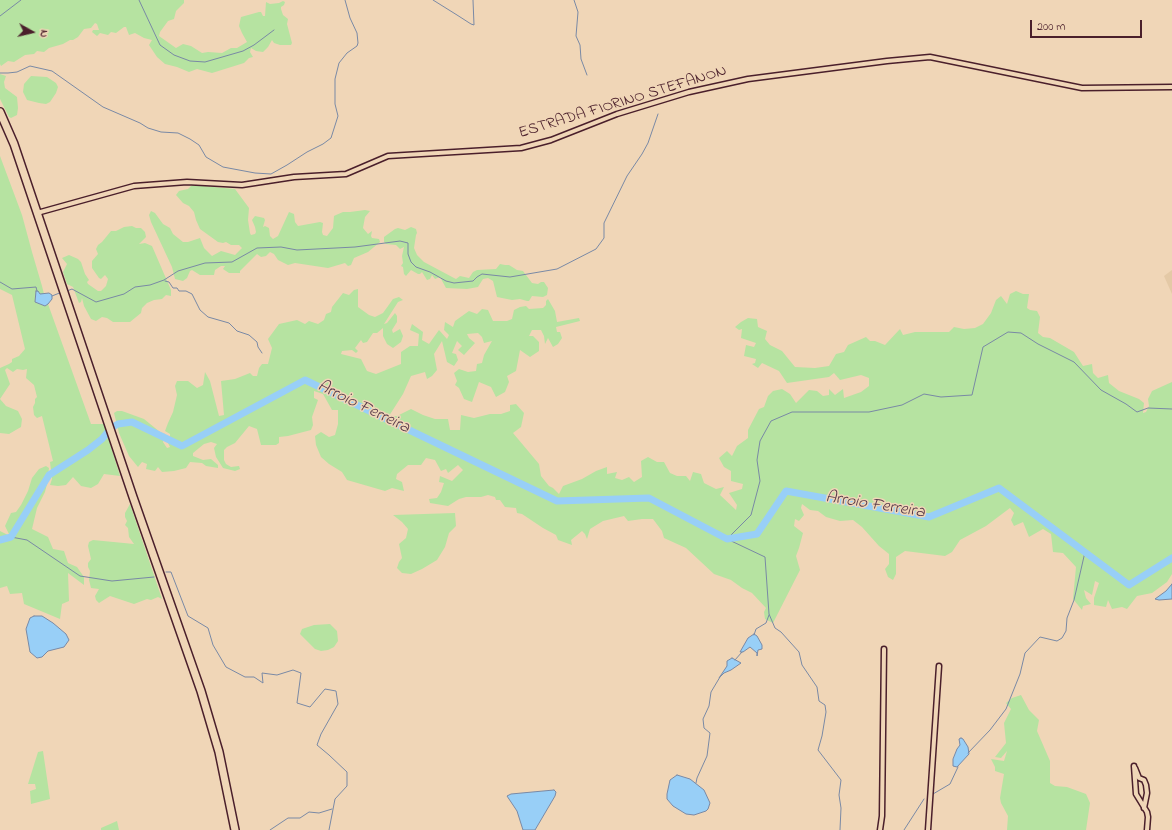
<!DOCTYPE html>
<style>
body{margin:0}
#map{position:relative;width:1172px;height:830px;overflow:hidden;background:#f0d6b7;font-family:"Indie Flower",sans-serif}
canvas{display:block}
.north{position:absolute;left:12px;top:12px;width:40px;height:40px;-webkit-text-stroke:3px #f0d6b7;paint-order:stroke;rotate:98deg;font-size:11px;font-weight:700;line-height:16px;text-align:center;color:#4a1f2b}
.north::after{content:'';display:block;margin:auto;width:14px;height:18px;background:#4a1f2b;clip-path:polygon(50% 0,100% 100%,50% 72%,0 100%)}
.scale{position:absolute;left:1030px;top:20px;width:112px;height:18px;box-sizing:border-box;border:2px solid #4a1f2b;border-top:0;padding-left:5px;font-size:12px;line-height:14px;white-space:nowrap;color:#4a1f2b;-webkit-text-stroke:3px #f0d6b7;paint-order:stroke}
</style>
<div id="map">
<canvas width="1172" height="830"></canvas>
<div class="north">N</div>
<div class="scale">200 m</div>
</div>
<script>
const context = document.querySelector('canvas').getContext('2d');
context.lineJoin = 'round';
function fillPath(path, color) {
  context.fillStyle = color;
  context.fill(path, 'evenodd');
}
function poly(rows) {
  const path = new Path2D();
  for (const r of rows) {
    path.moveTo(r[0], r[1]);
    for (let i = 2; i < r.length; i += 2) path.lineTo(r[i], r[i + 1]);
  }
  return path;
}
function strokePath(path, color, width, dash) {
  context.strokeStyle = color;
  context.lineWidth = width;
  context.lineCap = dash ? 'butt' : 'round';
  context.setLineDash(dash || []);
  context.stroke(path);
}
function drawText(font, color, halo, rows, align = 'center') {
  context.font = font + ' "Indie Flower",sans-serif';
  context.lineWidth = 3;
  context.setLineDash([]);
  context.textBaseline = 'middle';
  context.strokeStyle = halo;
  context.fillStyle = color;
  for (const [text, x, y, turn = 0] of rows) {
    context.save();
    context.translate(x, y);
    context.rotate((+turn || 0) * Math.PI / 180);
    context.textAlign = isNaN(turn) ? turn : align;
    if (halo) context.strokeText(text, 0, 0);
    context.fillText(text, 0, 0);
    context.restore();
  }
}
fillPath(poly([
 [1172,270,1172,294,1164,276]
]), '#e4c9a6');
fillPath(poly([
 [0,0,184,0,184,3,176,11,174,19,168,21,160,32,159,36,176,48,183,44,191,46,202,53,208,52,222,53,231,48,237,48,247,42,242,33,239,26,241,17,259,12,261,12,263,16,265,16,266,2,270,4,279,3,283,1,285,2,284,5,281,7,281,9,283,15,288,19,287,24,292,43,291,45,280,45,274,43,272,40,268,47,263,52,256,51,251,48,250,52,253,57,249,58,244,63,212,73,197,69,189,72,177,67,165,64,157,57,149,45,152,40,144,38,135,33,129,35,126,27,124,27,116,33,111,32,108,35,100,33,97,36,92,32,93,30,99,30,97,24,95,23,91,28,84,29,78,37,73,40,70,40,63,44,49,48,44,52,37,51,34,54,25,55,14,62,8,61,1,66,0,64],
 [0,74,6,76,4,82,5,88,17,97,18,108,17,115,11,118,9,117,0,99],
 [31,76,47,77,56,83,58,87,56,93,50,102,46,104,39,103,27,100,23,92,24,84],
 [0,156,22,215,32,252,42,286,44,294,36,294,35,302,45,306,48,304,91,424,104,424,120,476,104,474,98,484,91,488,81,486,73,477,66,485,58,486,50,485,52,479,50,462,53,461,42,416,37,418,34,415,33,407,35,403,35,399,37,397,34,385,26,378,27,369,23,370,17,369,13,372,7,368,5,370,10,384,0,399,0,368,9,364,12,362,12,359,19,356,25,349,12,295,0,289],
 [192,185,235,189,249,208,248,220,250,233,251,235,255,234,256,232,255,227,252,220,255,216,264,218,265,220,263,227,265,226,269,228,270,236,273,239,278,236,289,212,294,214,295,222,298,226,320,222,323,223,322,232,323,235,327,236,333,228,334,216,336,215,343,212,350,212,365,210,370,211,365,217,363,228,368,234,372,231,371,236,372,238,379,239,380,242,368,252,354,258,351,265,348,266,345,263,328,268,295,263,288,265,278,260,274,254,270,252,266,256,261,257,257,254,240,271,240,273,229,273,223,269,225,266,221,266,215,270,214,275,200,275,192,270,190,271,187,278,183,281,175,279,172,267,151,222,149,215,151,211,155,213,163,224,170,228,173,234,183,242,188,242,200,238,204,248,212,256,221,251,235,255,242,248,239,245,231,245,226,242,223,243,218,242,200,229,196,220,194,212,189,206,183,203,176,195,179,191,188,189],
 [132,226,136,228,141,228,145,232,146,237,139,244,145,243,152,246,171,290,171,296,166,295,162,299,154,300,147,303,142,308,141,313,130,322,113,322,107,318,102,317,96,321,91,319,84,306,82,298,81,302,79,303,73,287,67,284,63,272,67,264,62,258,69,255,78,259,81,262,85,274,89,280,87,282,88,284,98,291,101,291,106,286,108,279,105,275,101,279,99,278,92,268,92,261,98,254,96,249,98,245,102,242,111,231,116,231,124,227],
 [411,227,416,229,417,233,416,235,414,248,417,255,424,262,454,278,456,279,460,276,469,278,473,272,477,270,496,269,500,264,505,265,509,265,517,270,523,271,532,283,538,284,541,282,544,282,548,288,547,295,543,297,532,296,529,301,527,301,520,299,512,300,497,297,493,281,488,278,483,279,478,287,467,289,446,288,440,277,435,279,432,275,430,279,427,280,422,272,420,274,418,274,411,270,406,276,404,274,403,267,401,266,403,263,402,256,404,247,400,249,396,245,386,244,384,242,384,237,395,229,398,228,405,230],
 [358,289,358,307,369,315,375,317,383,313,393,299,399,297,403,300,398,302,384,324,387,323,395,313,397,316,397,322,392,330,393,333,400,329,403,336,401,342,393,348,387,344,383,336,383,328,377,333,373,333,367,342,363,343,361,340,355,348,358,351,356,353,352,350,342,351,341,354,361,359,367,371,376,374,401,364,401,352,410,346,418,346,419,334,410,330,412,324,423,332,422,340,429,344,439,330,447,339,449,335,444,330,445,322,453,327,455,321,469,311,477,314,482,309,488,310,493,321,507,321,512,319,514,310,520,307,526,306,529,309,543,308,546,305,546,301,548,299,555,311,557,322,579,318,580,321,556,327,557,332,560,332,562,338,558,344,553,347,548,338,545,344,544,336,541,330,532,330,529,336,533,336,539,342,539,351,530,357,520,350,516,371,507,376,509,382,505,392,496,397,491,387,479,382,472,402,464,399,459,388,455,385,457,381,454,373,459,369,468,372,476,371,477,364,482,363,484,355,492,341,484,343,482,337,478,333,467,334,469,338,475,343,464,355,458,350,462,346,457,341,452,353,456,354,458,360,454,366,447,362,442,341,434,354,437,370,432,376,427,379,425,372,411,376,403,394,389,416,397,416,411,409,423,415,435,419,448,419,450,430,460,430,461,415,474,418,490,414,501,414,510,411,510,405,516,404,524,413,521,427,513,433,539,464,541,476,549,486,553,488,559,494,563,486,582,479,596,471,607,467,607,474,617,472,615,478,622,480,629,477,634,482,642,477,641,461,648,457,657,462,664,462,670,473,677,476,686,476,690,481,693,472,701,474,704,483,716,489,724,487,720,495,736,510,737,505,729,493,742,489,743,484,731,481,731,471,724,467,719,458,727,451,732,456,737,446,748,438,748,430,759,409,764,407,768,396,773,391,782,389,790,394,796,403,809,390,817,391,823,396,829,395,829,389,835,395,843,389,844,398,861,392,869,386,869,378,861,375,840,380,834,373,829,377,787,383,779,371,762,363,758,368,752,364,755,363,756,359,744,356,746,345,754,347,756,343,741,338,742,329,739,330,735,327,741,322,748,318,757,319,758,327,767,331,765,339,770,345,782,351,795,367,815,368,829,366,836,354,844,352,848,345,866,337,870,341,875,341,885,345,900,329,903,335,915,332,949,332,954,327,964,329,975,328,983,324,991,313,996,300,1001,296,1007,304,1010,294,1016,291,1023,294,1029,294,1027,308,1030,310,1037,311,1040,317,1038,333,1043,337,1050,338,1074,352,1083,366,1092,364,1093,373,1098,378,1108,375,1109,383,1119,391,1139,399,1144,403,1143,413,1146,412,1149,406,1148,399,1152,391,1172,382,1172,574,1167,582,1152,593,1137,596,1127,609,1122,607,1112,609,1108,600,1106,607,1094,605,1094,598,1099,583,1095,581,1092,595,1084,590,1086,598,1091,604,1083,606,1082,610,1073,599,1076,567,1063,553,1053,552,1051,534,1043,529,1029,537,1023,522,1014,526,1011,520,1014,513,1010,508,986,526,960,540,952,552,945,556,905,551,896,557,896,574,893,580,888,577,885,569,889,564,889,554,879,546,862,527,853,520,840,521,826,517,818,511,810,510,802,504,801,508,804,515,799,521,795,519,794,526,803,533,799,548,796,556,800,570,773,623,765,619,764,612,766,608,752,593,742,588,731,580,714,574,686,548,664,538,662,531,653,519,642,519,628,521,624,516,603,521,590,529,587,539,585,534,582,531,571,540,572,545,558,540,556,535,543,528,522,514,517,513,516,508,505,507,500,500,496,500,495,497,488,495,481,497,466,497,459,499,448,506,430,503,429,499,437,498,441,492,444,483,439,482,440,476,452,481,463,470,458,465,448,473,446,469,441,471,435,460,426,458,421,465,408,465,397,474,396,479,402,482,404,491,392,488,385,491,347,480,342,472,329,464,321,457,316,445,315,436,321,432,329,437,335,435,338,424,338,410,332,410,323,394,314,391,314,398,318,400,312,417,313,425,311,430,288,436,279,437,279,443,276,445,261,445,257,429,249,426,235,443,227,447,224,450,224,460,226,464,231,467,239,466,240,469,235,471,223,468,216,457,214,448,217,444,211,442,204,444,193,453,193,456,203,460,211,459,218,465,218,468,206,466,202,463,190,462,186,468,174,471,162,472,158,467,155,471,146,469,147,464,142,462,138,467,129,456,119,433,114,413,117,411,122,411,144,419,160,432,165,434,163,442,167,448,170,447,167,441,170,438,170,434,165,431,168,423,173,412,177,395,175,386,177,381,188,381,197,388,203,385,205,372,210,381,219,416,224,415,221,381,235,379,250,373,253,376,257,376,259,368,262,364,268,364,272,348,268,339,279,324,297,320,305,324,309,321,318,324,324,320,326,314,331,312,332,307,343,293,349,295,354,290],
 [0,399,6,406,18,411,22,419,21,427,9,434,0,433],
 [46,466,49,468,47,484,45,492,37,508,32,529,48,537,53,549,64,551,68,563,77,567,84,577,84,585,68,573,69,601,62,604,60,619,24,604,22,593,10,594,7,586,0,588,0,531,10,536,5,526,11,513,16,512,21,505,28,491,32,478,39,469],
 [130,504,162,599,158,597,151,600,147,599,134,604,110,596,99,603,96,600,95,596,99,589,91,588,89,580,90,571,88,567,88,563,91,559,88,546,89,542,93,540,134,544,129,537,128,528,125,525,127,521,125,517,125,513],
 [455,513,456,526,449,533,445,547,437,560,422,569,411,574,402,573,397,568,399,562,402,558,399,544,406,538,408,529,402,522,393,515],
 [330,624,337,631,338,641,334,647,328,650,321,651,315,649,300,634,302,629,314,625],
 [1021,695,1029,710,1039,720,1037,731,1050,761,1050,783,1055,786,1067,787,1086,794,1090,803,1086,830,1007,830,1008,816,1001,803,1000,798,1004,774,995,771,995,767,991,759,1004,761,1007,751,1001,758,995,757,1006,743,1004,723,1011,709,1006,703,1012,698],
 [43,751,50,799,31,804,30,791,36,789,35,784,28,784,38,752],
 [117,821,119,830,101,830,101,828]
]), '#b6e3a1');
const water = poly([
 [36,291,38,291,40,294,49,293,52,295,52,299,48,304,45,306,35,302,36,291],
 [1172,584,1172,599,1159,600,1155,599,1166,591,1172,584],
 [34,616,42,616,53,623,66,634,69,640,64,647,48,651,42,657,37,658,30,652,26,629,30,618,34,616],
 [754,634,757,636,762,645,762,649,758,650,757,656,757,653,750,647,743,652,740,652,748,638,754,634],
 [732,658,741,663,731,670,724,673,719,678,727,666,727,661,732,658],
 [961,738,963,739,968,747,969,754,957,767,953,766,953,759,957,749,960,745,959,739,961,738],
 [677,775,690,779,704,790,710,803,708,809,706,811,694,815,686,814,673,806,667,799,667,794,670,780,677,775],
 [554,790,556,792,555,796,535,830,523,830,517,811,507,796,511,794,554,790]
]);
fillPath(water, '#98cff7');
strokePath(water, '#7989a5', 1);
strokePath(poly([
 [139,0,160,45,174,55,190,61,205,62,243,51,254,45,274,30],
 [433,0,457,15,471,24,474,25,473,0],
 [574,0,578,12,576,36,580,45,581,59,587,75],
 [0,16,21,0],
 [0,73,8,73,17,72,30,66,52,71,103,107,140,123,148,128,161,132,178,133,190,139,199,145,206,157,223,167,255,173,271,174,287,165,307,152,323,144,331,138,338,116,335,104,335,79,339,63,347,53,357,46,358,43,357,33,350,18,345,0],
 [165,281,169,282,173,288,177,288,179,291,186,291,192,294,200,310,208,317,229,323,237,331,249,335,257,342,258,347,262,353],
 [0,282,12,289,36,287,37,291],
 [67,291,72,289,96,302,124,294,135,287,150,285,164,280,178,271,205,263,232,262,257,248,281,247,297,250,355,247,400,241,408,243,408,254,411,262,416,267,430,272,446,281,454,283,473,281,477,277,482,274,510,277,557,269,596,249,604,238,604,223,627,176,642,154,648,143,658,114],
 [52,296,62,292],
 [11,537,27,540,80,576,112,581,154,577],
 [166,572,171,572,188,616,208,628,213,645,226,667,245,677,254,677,263,683,262,673,277,675,293,670,301,673,297,703,310,707,325,689,336,691,338,704,321,734,317,745,329,755,347,772,347,786,335,799,329,830],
 [754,635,756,629,766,623,769,615],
 [735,660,742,652],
 [968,753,990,730,1006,709,1020,674,1025,653,1040,637,1057,641,1062,638,1066,631,1067,618,1074,600,1085,552],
 [696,783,697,778,707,756,710,733,704,728,703,719,709,706,711,692,720,677],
 [933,794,950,784,958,767],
 [270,830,288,818,300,818,309,812,319,813,332,809],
 [840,830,841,808,839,795,841,780,818,750,822,736,826,712,825,705,819,701,817,687,802,665,799,652,781,632,775,628,769,614,765,557,727,539,751,515,760,481,757,460,760,441,771,421,792,412,869,412,902,405,924,394,941,397,972,395,983,347,1008,332,1021,333,1038,344,1074,362,1101,390,1126,404,1137,412,1148,408,1172,409],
 [904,830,924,799]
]), '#7989a5', 1);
strokePath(poly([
 [0,540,11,537,49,475,88,450,102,439,111,428,118,424,132,422,182,446,305,380,557,501,649,498,727,539,757,534,786,491,929,517,999,488,1129,585,1172,558]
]), '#98cff7', 7);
const minor = poly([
 [37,213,134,186,187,182,242,185,294,177,346,174,388,156,521,148,551,140,617,114,689,92,748,79,887,61,930,57,1082,88,1172,87],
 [1134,766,1136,794,1147,812,1148,817,1147,830],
 [1135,768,1139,778,1144,780,1146,785,1147,793,1144,808],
 [880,830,882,816,884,649],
 [928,830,939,666]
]);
const trunk = poly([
 [0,112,14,144,133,497,201,691,219,752,235,830]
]);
strokePath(minor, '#4a1f2b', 7);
strokePath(trunk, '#4a1f2b', 10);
strokePath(minor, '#f0d6b7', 4);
strokePath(trunk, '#f0d6b7', 7);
drawText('16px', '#4a1f2b', '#f0d6b7', [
 ["ESTRADA FIORINO STEFANON",623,103,-17]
]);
drawText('italic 17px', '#56394a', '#f0d6b7', [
 ["Arroio Ferreira",363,408,26],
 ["Arroio Ferreira",875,506,9]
]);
</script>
